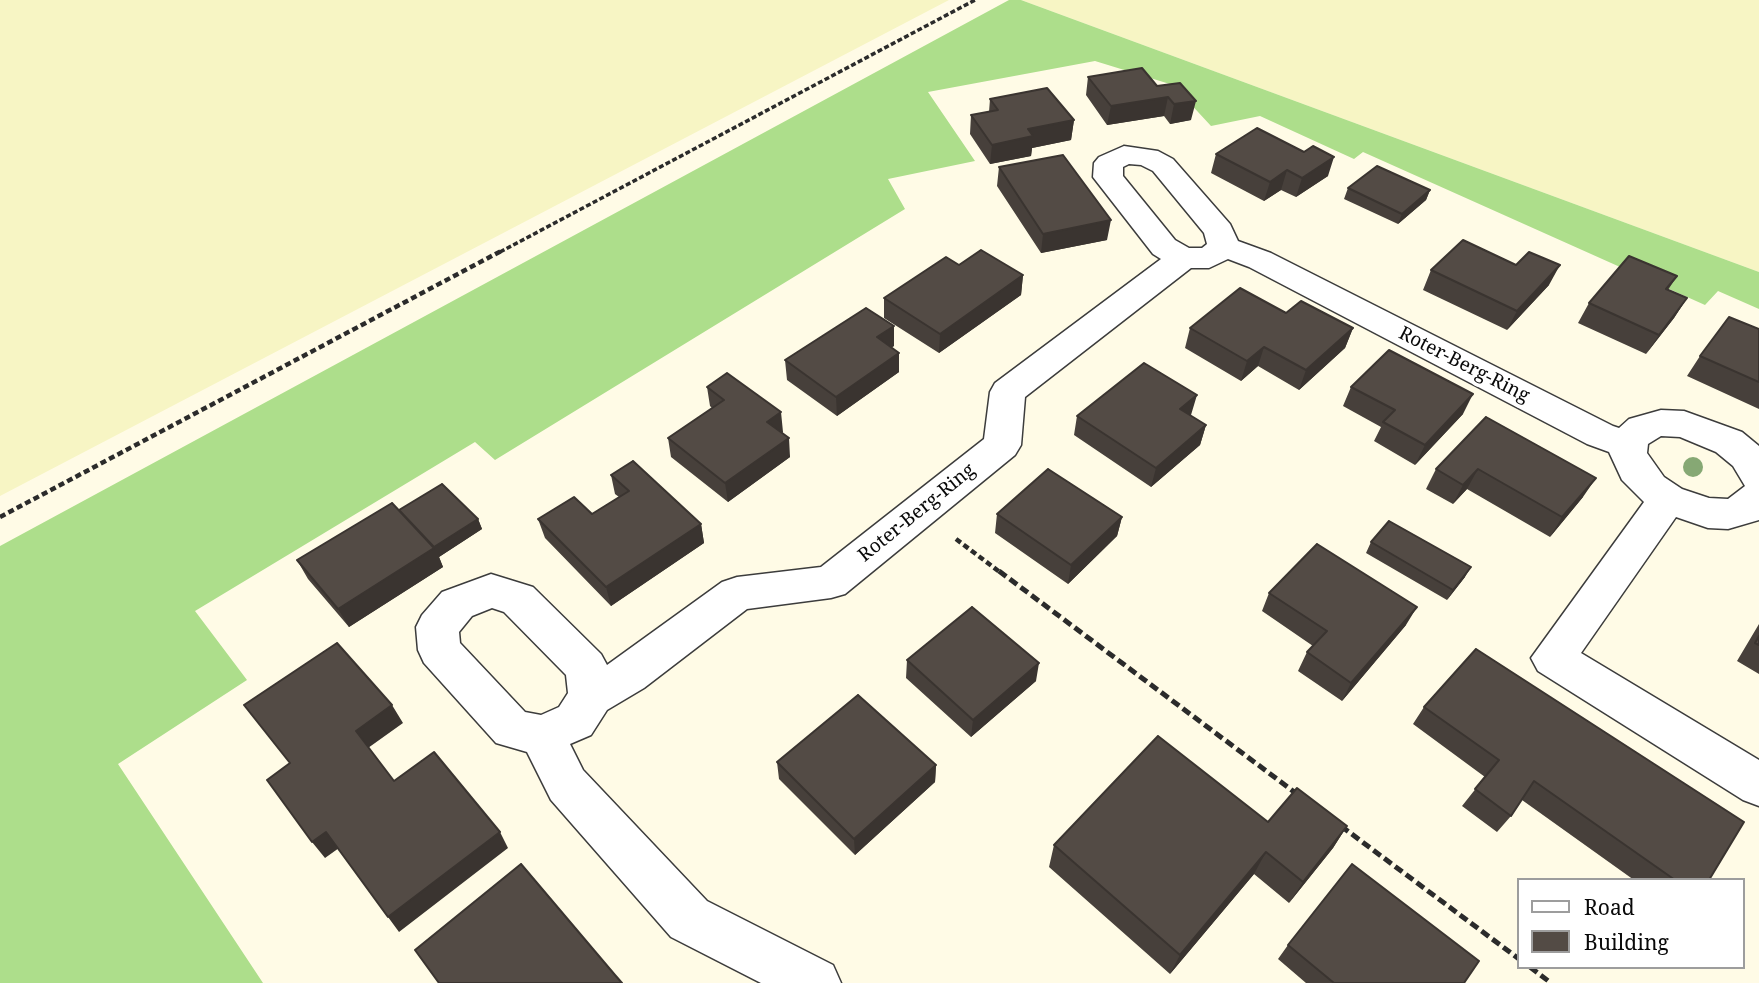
<!DOCTYPE html>
<style>
body{margin:0}
#map{position:relative;width:1759px;height:983px;overflow:hidden;background:#fffbe6;font-family:"Noto Serif",serif}
canvas{display:block}
.legend{position:absolute;left:1517px;top:878px;width:228px;height:91px;box-sizing:border-box;background:#fff;border:2px solid #9d9d9d;margin:0;padding:9px 12px;list-style:none;font-size:21px;color:#090909}
.legend li{display:flex;align-items:center;gap:14px;height:35px}
.legend b{width:35px;border:2px solid #9d9d9d}
</style>
<div id="map">
<canvas width="1759" height="983"></canvas>
<ul class="legend">
<li><b style="height:9px;background:#fff"></b>Road</li>
<li><b style="height:19px;background:#534b45"></b>Building</li>
</ul>
</div>
<script>
const context = document.querySelector('canvas').getContext('2d');
context.lineJoin = 'round';
function fillPath(path, color) {
  context.fillStyle = color;
  context.fill(path, 'evenodd');
}
function poly(rows) {
  const path = new Path2D();
  for (const r of rows) {
    path.moveTo(r[0], r[1]);
    for (let i = 2; i < r.length; i += 2) path.lineTo(r[i], r[i + 1]);
  }
  return path;
}
function strokePath(path, color, width, dash) {
  context.strokeStyle = color;
  context.lineWidth = width;
  context.lineCap = dash ? 'butt' : 'round';
  context.setLineDash(dash || []);
  context.stroke(path);
}
function drawText(font, color, halo, rows, align = 'center') {
  context.font = font + ' "Noto Serif",serif';
  context.lineWidth = 7;
  context.setLineDash([]);
  context.textBaseline = 'middle';
  context.strokeStyle = halo;
  context.fillStyle = color;
  for (const [text, x, y, turn = 0] of rows) {
    context.save();
    context.translate(x, y);
    context.rotate((+turn || 0) * Math.PI / 180);
    context.textAlign = isNaN(turn) ? turn : align;
    if (halo) context.strokeText(text, 0, 0);
    context.fillText(text, 0, 0);
    context.restore();
  }
}
fillPath(poly([
 [0,0,949,0,0,496],
 [1021,0,1759,0,1759,272]
]), '#f7f5c4');
fillPath(poly([
 [1009,0,1021,0,1759,272,1759,309,1718,291,1705,305,1363,152,1354,159,1260,116,1211,126,1173,85,1095,61,928,92,975,161,888,179,905,209,495,460,475,442,195,611,247,680,118,764,263,983,0,983,0,546]
]), '#adde8b');
const street = poly([
 [1124,146,1158,151,1173,159,1230,224,1238,241,1271,253,1613,426,1619,428,1629,419,1661,410,1684,411,1742,432,1759,446,1759,520,1728,529,1708,528,1676,517,1581,653,1759,760,1759,806,1743,800,1538,671,1531,658,1644,502,1622,480,1609,452,1587,444,1249,267,1228,259,1209,268,1191,268,1025,397,1021,445,1015,455,845,594,831,598,747,609,644,688,607,710,591,735,570,744,583,770,707,901,833,965,841,983,761,983,671,937,551,800,527,752,496,743,424,663,418,650,416,627,422,615,442,592,491,574,533,587,601,654,607,665,722,582,737,577,821,567,984,439,990,392,995,383,1161,259,1153,254,1093,177,1094,163,1099,157,1124,146],
 [1129,164,1141,165,1153,171,1204,233,1207,244,1202,248,1189,248,1175,240,1123,176,1123,167,1129,164],
 [1661,436,1680,437,1716,452,1733,466,1745,486,1728,499,1709,498,1682,489,1664,477,1647,453,1648,444,1661,436],
 [492,608,504,612,566,675,568,693,559,707,541,715,525,712,460,643,459,632,472,616,492,608]
]);
strokePath(street, '#3c3c3c', 3);
strokePath(poly([
 [500,252,975,0]
]), '#2b2b2b', 3.5, [5, 2.5]);
strokePath(poly([
 [0,517,503,250],
 [956,539,1001,573]
]), '#2b2b2b', 4.5, [6, 3.5]);
strokePath(poly([
 [999,571,1297,794],
 [1341,826,1519,959],
 [1530,967,1551,983]
]), '#2b2b2b', 5, [9, 4.5]);
fillPath(street, '#fff');
context.fillStyle = '#86a874';
for (const [x, y] of [
 [1693,467]
]) {
  context.beginPath();
  context.arc(x, y, 10, 0, 2 * Math.PI);
  context.fill();
}
fillPath(poly([
 [1088,77,1157,86,1191,120,1170,124,1164,116,1107,125,1086,95],
 [990,99,1074,120,1071,140,1032,148,1031,156,990,164,970,134,971,115,989,112],
 [1216,154,1328,176,1296,197,1281,190,1264,201,1211,173],
 [999,167,1107,240,1041,253,997,186],
 [1348,188,1430,190,1426,200,1398,224,1344,199],
 [959,265,1023,275,1021,295,939,353,884,318,884,298],
 [1431,270,1549,285,1507,330,1423,290],
 [1677,276,1668,290,1687,298,1674,318,1646,354,1578,323,1589,303],
 [1286,313,1353,328,1345,348,1299,390,1258,366,1241,381,1185,348,1190,328],
 [1759,329,1759,409,1687,376,1700,356],
 [894,346,892,347,899,372,837,416,787,380,785,360],
 [707,387,783,432,782,433,790,457,728,502,671,457,668,438,712,408,710,406],
 [1351,387,1463,414,1415,465,1374,441,1381,427,1343,406],
 [1191,415,1190,416,1206,425,1200,445,1151,487,1074,435,1077,416],
 [1486,417,1583,497,1550,537,1467,489,1453,504,1426,489,1436,469],
 [611,475,701,524,704,543,611,606,545,538,538,519,592,514,619,497,615,494],
 [399,510,478,519,482,529,439,557,443,567,349,627,308,579,297,560],
 [997,514,1122,517,1117,536,1068,584,995,533],
 [1371,542,1465,577,1447,600,1366,553],
 [1269,593,1406,625,1342,701,1298,671,1307,652,1313,646,1262,611],
 [1759,624,1759,674,1737,661],
 [907,660,1036,681,971,737,906,678],
 [1424,707,1709,880,1634,880,1522,800,1511,816,1497,832,1462,806,1485,777,1413,724],
 [777,762,936,765,935,782,855,855,779,779],
 [1268,822,1347,826,1333,848,1289,903,1254,874,1170,974,1049,867,1054,845],
 [1288,945,1464,983,1306,983,1278,959]
]), '#47403b');
fillPath(poly([
 [1168,97,1164,116,1107,125,1111,106],
 [1196,101,1191,120,1170,124,1174,104],
 [1074,120,1071,140,1032,148,1031,156,990,164,992,145,1028,129],
 [1334,157,1328,176,1296,197,1302,178],
 [1287,170,1281,190,1264,201,1270,182],
 [1430,190,1426,200,1398,224,1402,214],
 [1111,220,1107,240,1041,253,1043,234],
 [1560,265,1549,285,1507,330,1517,311],
 [1023,275,1021,295,939,353,940,334],
 [1687,298,1674,318,1646,354,1659,335],
 [894,326,894,346,877,357,877,337],
 [1353,328,1345,348,1299,390,1306,370],
 [1264,347,1258,366,1241,381,1247,361],
 [899,353,899,372,837,416,836,397],
 [1473,394,1463,414,1415,465,1425,445],
 [1197,395,1191,415,1175,429,1180,409],
 [781,412,783,432,769,442,767,422],
 [1206,425,1200,445,1151,487,1156,468],
 [789,438,790,457,728,502,725,483],
 [1478,469,1467,489,1453,504,1463,485],
 [1596,478,1583,497,1550,537,1562,517],
 [1122,517,1117,536,1068,584,1071,565],
 [478,519,482,529,439,557,443,567,349,627,338,609],
 [701,524,704,543,611,606,606,587],
 [1471,567,1465,577,1447,600,1453,590],
 [1417,607,1406,625,1342,701,1351,683],
 [1039,663,1036,681,971,737,973,720],
 [392,705,403,723,368,748,356,731],
 [936,765,935,782,855,855,854,839],
 [1347,826,1333,848,1289,903,1303,882],
 [326,832,339,848,325,858,312,842],
 [500,832,508,848,399,932,388,917],
 [1266,852,1254,874,1170,974,1180,955]
]), '#3a3430');
const building = poly([
 [1142,68,1157,86,1180,83,1196,101,1174,104,1168,97,1111,106,1088,77,1142,68],
 [1047,88,1074,120,1028,129,1033,136,992,145,971,115,998,110,990,99,1047,88],
 [1257,128,1304,152,1313,146,1334,157,1302,178,1287,170,1270,182,1216,154,1257,128],
 [1063,155,1111,220,1043,234,999,167,1063,155],
 [1377,166,1430,190,1402,214,1348,188,1377,166],
 [1463,240,1516,265,1529,252,1560,265,1517,311,1431,270,1463,240],
 [981,250,1023,275,940,334,884,298,946,257,959,265,981,250],
 [1629,256,1677,276,1666,289,1687,298,1659,335,1589,303,1629,256],
 [1240,288,1286,313,1301,301,1353,328,1306,370,1264,347,1247,361,1190,328,1240,288],
 [866,308,894,326,877,337,899,353,836,397,785,360,866,308],
 [1729,317,1759,329,1759,382,1700,356,1729,317],
 [1389,350,1473,394,1425,445,1383,422,1395,410,1351,387,1389,350],
 [1144,363,1197,395,1180,409,1206,425,1156,468,1077,416,1144,363],
 [727,373,781,412,767,422,789,438,725,483,668,438,724,400,707,387,727,373],
 [1486,417,1596,478,1562,517,1478,469,1463,485,1436,469,1486,417],
 [633,461,701,524,606,587,538,519,574,497,592,514,629,491,611,475,633,461],
 [1048,469,1122,517,1071,565,997,514,1048,469],
 [442,484,478,519,434,547,399,510,442,484],
 [392,503,434,548,338,609,297,560,392,503],
 [1389,521,1471,567,1453,590,1371,542,1389,521],
 [1317,544,1417,607,1351,683,1307,652,1327,631,1269,593,1317,544],
 [972,607,1039,663,973,720,907,660,972,607],
 [1759,636,1759,645,1755,643,1759,636],
 [337,643,392,705,356,731,394,781,434,752,500,832,388,917,326,832,312,842,267,780,290,763,244,705,337,643],
 [1476,649,1744,822,1709,880,1675,880,1534,781,1511,816,1475,789,1499,760,1424,707,1476,649],
 [858,695,936,765,854,839,777,762,858,695],
 [1158,736,1268,822,1297,788,1347,826,1303,882,1266,852,1180,955,1054,845,1158,736],
 [521,864,615,975,622,983,439,983,415,950,521,864],
 [1352,864,1479,961,1464,983,1334,983,1288,945,1352,864]
]);
fillPath(building, '#534b45');
strokePath(building, '#3a3430', 2);
drawText('19px', '#090909', '#fff', [
 ["Roter-Berg-Ring",1464,365,27],
 ["Roter-Berg-Ring",917,513,-39]
]);
</script>
